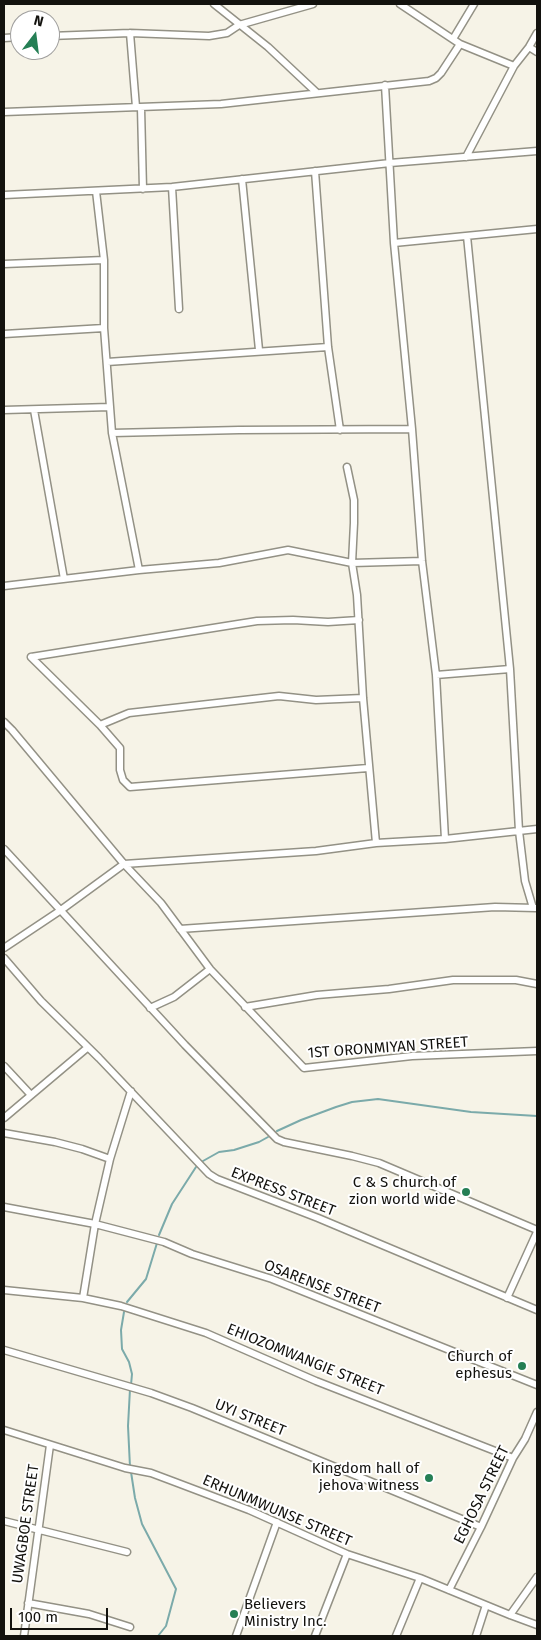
<!DOCTYPE html>
<style>
body{margin:0}
#map{position:relative;width:541px;height:1640px;overflow:hidden;background:#f6f3e7;font-family:"Fira Sans",sans-serif}
canvas{display:block}
.frame{position:absolute;inset:0;border:5px solid #13120e;pointer-events:none}
.north{position:absolute;left:10px;top:10px;width:50px;height:50px;box-sizing:border-box;background:#fff;border:1px solid #a1a09f;border-radius:50%;rotate:15deg;font-size:14px;font-weight:700;line-height:20px;text-align:center;color:#13120e}
.north::after{content:'';display:block;margin:auto;width:18px;height:22px;background:#257f55;clip-path:polygon(50% 0,100% 100%,50% 72%,0 100%)}
.scale{position:absolute;left:10px;top:1608px;width:98px;height:22px;box-sizing:border-box;border:2px solid #13120e;border-top:0;padding-left:6px;font-size:15px;line-height:18px;white-space:nowrap;color:#13120e;-webkit-text-stroke:4px #fff;paint-order:stroke}
</style>
<div id="map">
<canvas width="541" height="1640"></canvas>
<div class="frame"></div>
<div class="north">N</div>
<div class="scale">100 m</div>
</div>
<script>
const context = document.querySelector('canvas').getContext('2d');
context.lineJoin = 'round';
function poly(rows) {
  const path = new Path2D();
  for (const r of rows) {
    path.moveTo(r[0], r[1]);
    for (let i = 2; i < r.length; i += 2) path.lineTo(r[i], r[i + 1]);
  }
  return path;
}
function strokePath(path, color, width, dash) {
  context.strokeStyle = color;
  context.lineWidth = width;
  context.lineCap = dash ? 'butt' : 'round';
  context.setLineDash(dash || []);
  context.stroke(path);
}
function drawText(font, color, halo, rows, align = 'center') {
  context.font = font + ' "Fira Sans",sans-serif';
  context.lineWidth = 4;
  context.setLineDash([]);
  context.textBaseline = 'middle';
  context.strokeStyle = halo;
  context.fillStyle = color;
  for (const [text, x, y, turn = 0] of rows) {
    context.save();
    context.translate(x, y);
    context.rotate((+turn || 0) * Math.PI / 180);
    context.textAlign = isNaN(turn) ? turn : align;
    if (halo) context.strokeText(text, 0, 0);
    context.fillText(text, 0, 0);
    context.restore();
  }
}
strokePath(poly([
 [277,1131,301,1120,336,1107,352,1102,378,1099,471,1112,537,1116],
 [203,1161,219,1152,234,1150,259,1142,268,1137],
 [159,1235,172,1204,196,1167],
 [127,1302,146,1279,157,1243],
 [124,1312,121,1330,122,1349,129,1362,132,1374,131,1385],
 [130,1467,128,1426,130,1389],
 [131,1472,135,1498,142,1524,176,1589,166,1626,158,1636]
]), '#7baaaa', 2);
const street = poly([
 [214,4,268,47,316,92],
 [400,4,460,44,514,66],
 [130,33,136,107],
 [50,36,130,33,209,36,227,33,239,25,313,4],
 [4,38,20,37],
 [453,39,474,4],
 [529,47,537,52],
 [385,85,394,243,412,429,422,561,436,675,445,839],
 [141,108,143,189],
 [4,112,221,104,429,81,436,78,441,73,460,44],
 [466,157,514,66,529,47,537,33],
 [315,171,328,347,340,430],
 [242,179,259,350],
 [172,187,179,309],
 [96,191,104,260,104,328,112,433,239,430,412,429],
 [4,195,172,187,390,163,537,151],
 [467,236,510,669,519,831,525,881,533,908],
 [394,243,537,229],
 [4,264,104,260],
 [4,334,104,328],
 [107,362,328,347],
 [4,410,110,407],
 [34,410,64,579],
 [112,433,139,570],
 [4,586,139,570,219,563,288,550,352,563,422,561],
 [31,657,100,725,120,748,120,770,123,780,130,787,368,768],
 [31,657,257,621,293,620,328,622,359,620],
 [436,675,510,669],
 [4,722,12,730,124,864,161,903,210,969,304,1068,412,1056,537,1051],
 [100,725,129,713,279,696,316,700,363,698],
 [376,843,445,839,537,829],
 [4,849,185,1045,277,1139,284,1142,352,1156,379,1163,537,1230],
 [180,929,495,907,536,908],
 [4,948,61,910,124,864,316,851,376,843,363,698,357,595,352,563,354,523,354,500,347,467],
 [4,958,41,1001,99,1058,209,1174,217,1179,318,1218,537,1310],
 [245,1007,317,995,389,989,453,980,516,980,537,984],
 [150,1008,174,997,210,969],
 [4,1066,31,1095],
 [4,1118,87,1048],
 [4,1133,55,1142,82,1149,110,1159],
 [4,1207,95,1224,164,1242,192,1254,272,1279,537,1385],
 [4,1290,83,1298,121,1306,206,1333,316,1381,513,1458],
 [83,1298,95,1224,110,1159,131,1091],
 [507,1298,537,1232],
 [4,1350,151,1393,192,1408,481,1527],
 [4,1430,125,1468,151,1473,175,1482,249,1510,347,1554,420,1578,510,1615,537,1625],
 [4,1521,127,1552],
 [449,1590,481,1527,513,1458,525,1439,537,1412],
 [28,1603,89,1614,130,1627],
 [510,1615,537,1577],
 [24,1636,50,1445],
 [236,1636,277,1522],
 [315,1636,347,1554],
 [396,1636,420,1578],
 [476,1636,486,1605]
]);
strokePath(street, '#939185', 9);
strokePath(street, '#fff', 6);
for (const [x, y, r, color] of [
 [466,1192,5,"#257f55"],
 [522,1366,5,"#257f55"],
 [429,1478,5,"#257f55"],
 [234,1614,5,"#257f55"]
]) {
  const dot = new Path2D();
  dot.arc(x, y, r, 0, 2 * Math.PI);
  context.fillStyle = color;
  context.fill(dot);
  strokePath(dot, '#fff', 2);
}
drawText('15px', '#13120e', '#fff', [
 ["1ST ORONMIYAN STREET",388,1048,-4],
 ["EXPRESS STREET",283,1192,21],
 ["OSARENSE STREET",322,1287,21],
 ["EHIOZOMWANGIE STREET",305,1360,22],
 ["UYI STREET",250,1418,22],
 ["EGHOSA STREET",482,1495,-64],
 ["ERHUNMWUNSE STREET",277,1511,23],
 ["UWAGBOE STREET",26,1524,-82]
]);
drawText('15px', '#13120e', '#fff', [
 ["C & S church of",456,1183],
 ["zion world wide",456,1200],
 ["Church of",512,1357],
 ["ephesus",512,1374],
 ["Kingdom hall of",419,1469],
 ["jehova witness",419,1486],
 ["Believers",244,1605,"left"],
 ["Ministry Inc.",244,1622,"left"]
], 'right');
</script>
